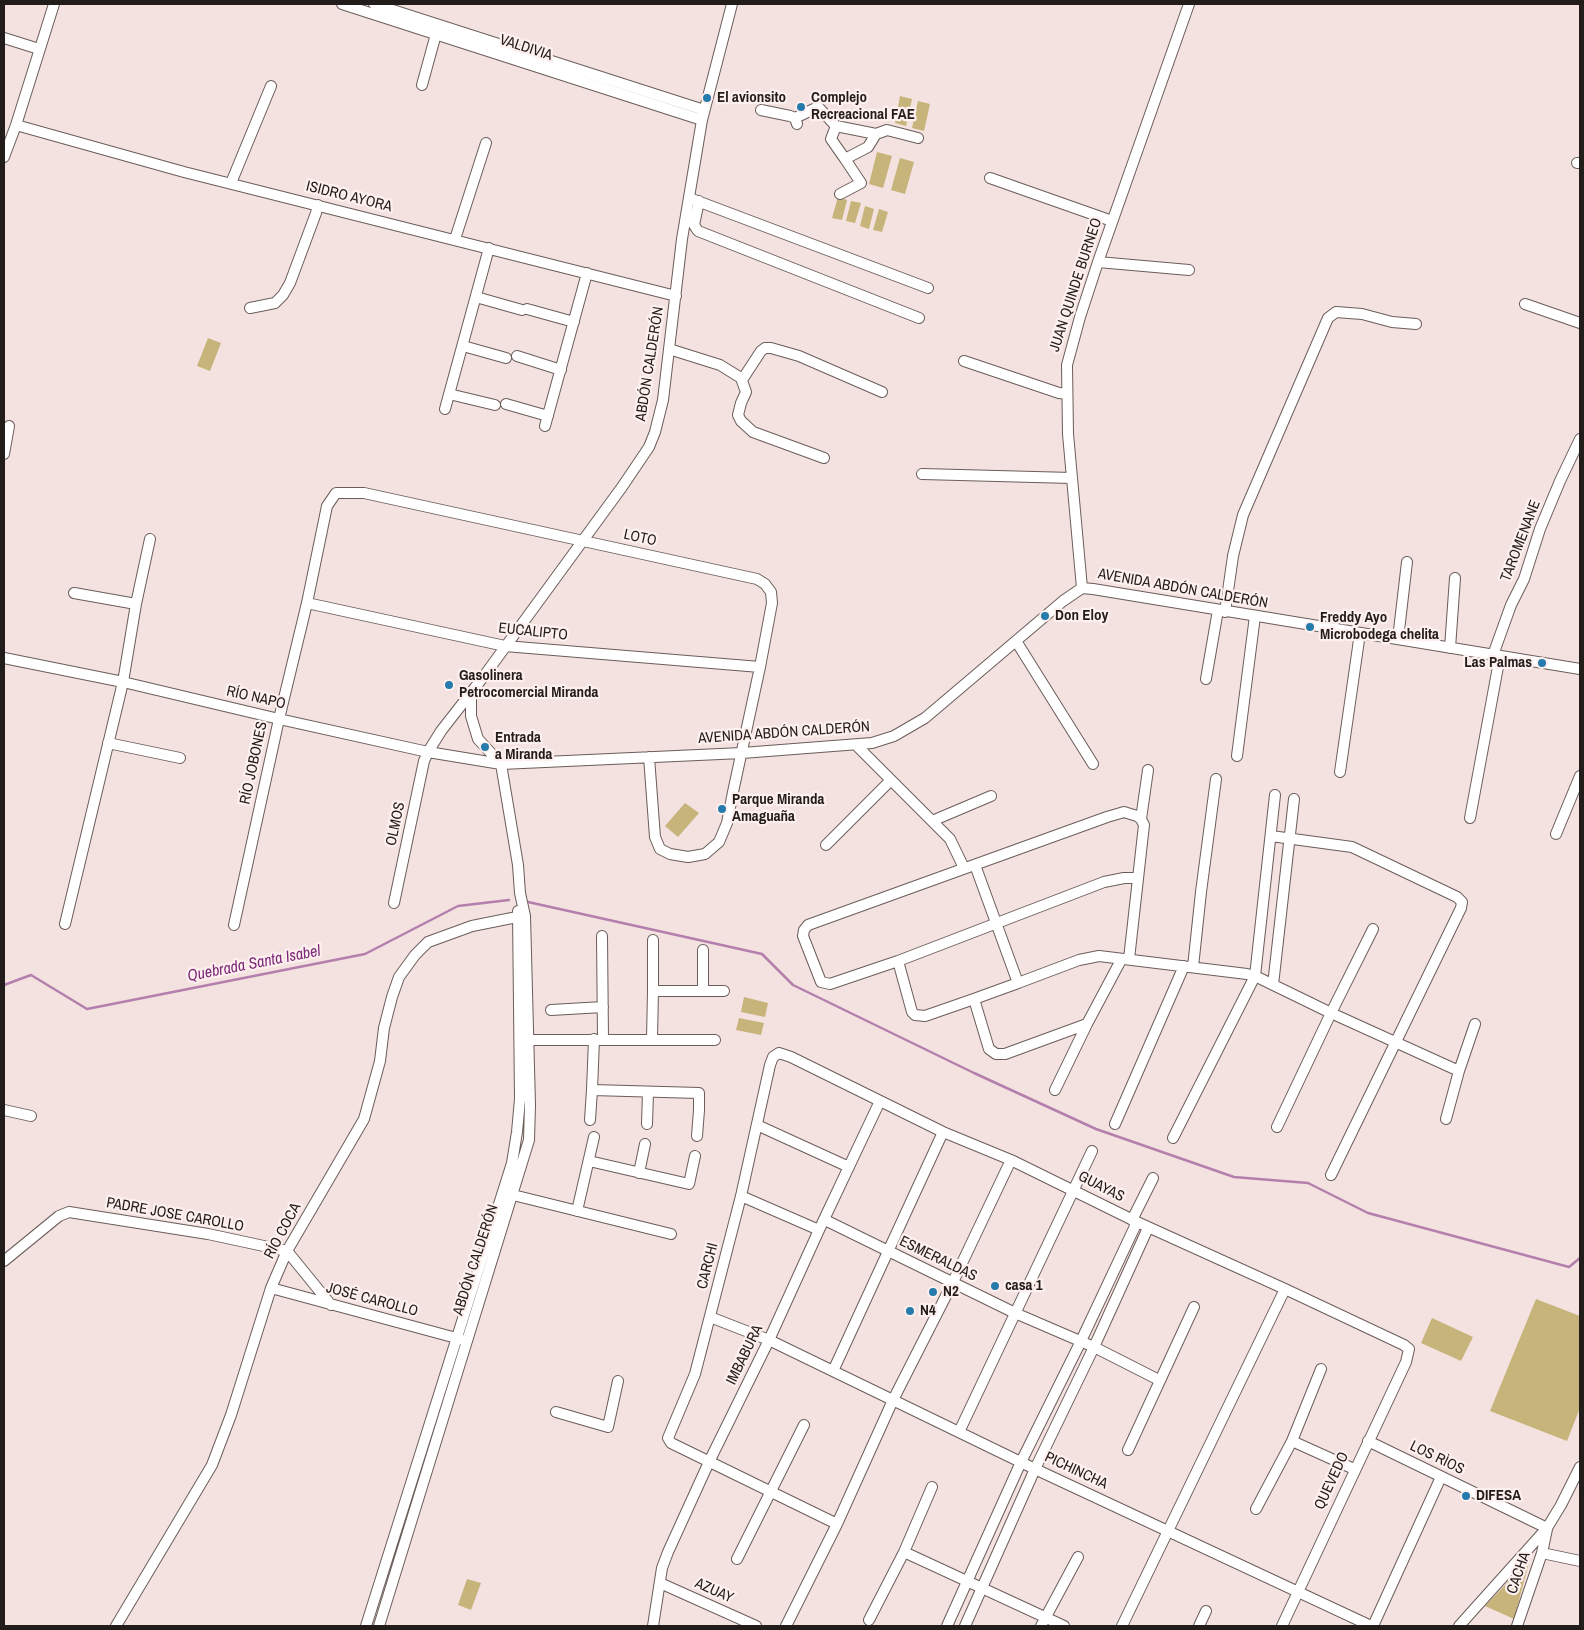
<!DOCTYPE html>
<meta charset="utf-8">
<style>
body{margin:0}
#map{position:relative;width:1584px;height:1630px;overflow:hidden;background:#f3e2df;font-family:"Archivo Narrow",sans-serif}
canvas{display:block}
.frame{position:absolute;inset:0;border:5px solid #221c1b;pointer-events:none}
</style>
<div id="map">
<canvas width="1584" height="1630"></canvas>
<div class="frame"></div>
</div>
<script>
const context = document.querySelector('canvas').getContext('2d');
context.lineJoin = 'round';
function fillPath(path, color) {
  context.fillStyle = color;
  context.fill(path, 'evenodd');
}
function poly(rows) {
  const path = new Path2D();
  for (const r of rows) {
    path.moveTo(r[0], r[1]);
    for (let i = 2; i < r.length; i += 2) path.lineTo(r[i], r[i + 1]);
  }
  return path;
}
function strokePath(path, color, width, dash) {
  context.strokeStyle = color;
  context.lineWidth = width;
  context.lineCap = dash ? 'butt' : 'round';
  context.setLineDash(dash || []);
  context.stroke(path);
}
function drawText(font, color, halo, rows, align = 'center') {
  context.font = font + ' "Archivo Narrow",sans-serif';
  context.lineWidth = 4.5;
  context.setLineDash([]);
  context.textBaseline = 'middle';
  context.strokeStyle = halo;
  context.fillStyle = color;
  for (const [text, x, y, turn = 0] of rows) {
    context.save();
    context.translate(x, y);
    context.rotate((+turn || 0) * Math.PI / 180);
    context.textAlign = isNaN(turn) ? turn : align;
    if (halo) context.strokeText(text, 0, 0);
    context.fillText(text, 0, 0);
    context.restore();
  }
}
fillPath(poly([
 [900,96,912,99,906,126,895,123],
 [918,101,930,104,924,131,912,128],
 [877,152,892,156,883,188,869,184],
 [900,158,914,162,905,194,891,190],
 [838,197,847,200,842,220,832,218],
 [851,201,861,203,855,223,846,221],
 [865,206,874,209,869,229,860,226],
 [879,209,888,212,882,232,873,230],
 [208,338,221,343,210,371,197,366],
 [685,803,699,813,678,837,665,826],
 [744,997,768,1003,765,1017,741,1012],
 [739,1018,764,1023,761,1035,736,1030],
 [1536,1299,1580,1316,1580,1408,1567,1441,1490,1411],
 [1432,1318,1473,1337,1461,1361,1421,1343],
 [1530,1559,1514,1619,1485,1606],
 [467,1579,481,1583,471,1610,458,1605]
]), '#c7b47b');
strokePath(poly([
 [528,902,762,954,793,985,974,1073,1096,1129,1234,1177,1308,1183,1368,1213,1569,1267,1580,1258],
 [4,985,31,975,87,1009,365,954,458,906,509,900]
]), '#b47fad', 2.5);
const minor = poly([
 [342,4,702,120],
 [374,4,704,110],
 [4,38,39,49],
 [422,85,436,34],
 [761,110,790,116,795,118,797,124],
 [795,118,818,107,836,126,876,134,887,130,918,138],
 [16,125,184,172,676,296],
 [836,126,831,139,845,159,868,147,876,134],
 [4,157,16,125,54,4],
 [1577,163,1580,163],
 [990,178,1112,221],
 [231,183,271,86],
 [840,194,861,183,845,159],
 [692,199,928,288],
 [699,201,694,225,698,231,919,318],
 [455,239,486,143],
 [1098,262,1189,270],
 [476,297,522,310],
 [1525,304,1580,323],
 [250,308,275,303,283,295,290,283,316,213,318,205],
 [527,309,574,322],
 [463,346,506,358],
 [669,349,720,365,741,378,746,392,741,403,738,415,741,421,753,432,824,458],
 [517,356,561,370],
 [964,361,1059,393,1067,394],
 [742,380,761,351,765,348,771,348,799,356,882,392],
 [449,394,495,405],
 [506,404,548,416],
 [445,409,489,248],
 [545,426,587,273],
 [4,454,9,426],
 [922,474,1072,478],
 [1082,588,1068,434,1067,365,1080,317,1098,262,1189,4],
 [74,593,136,604],
 [307,603,505,646,760,667],
 [1225,612,1233,556,1243,515,1328,318,1336,312,1362,314,1392,322,1416,324],
 [1398,639,1407,562],
 [1016,641,1093,764],
 [1450,648,1455,578],
 [1493,655,1511,605,1524,579,1540,529,1560,481,1580,439],
 [4,658,123,682,279,719,428,752,501,764,742,753,872,743,894,736,925,718,1063,601,1082,588,1093,589,1580,669],
 [1206,679,1218,610],
 [471,693,471,716,478,739,501,764],
 [108,743,180,758],
 [856,745,950,839,964,868],
 [1237,756,1255,616],
 [1340,772,1360,633],
 [1470,818,1500,656],
 [1141,819,1148,770],
 [932,821,991,796],
 [1556,834,1580,776],
 [1271,836,1352,847,1457,897,1462,902,1461,908,1331,1175],
 [826,845,891,780],
 [975,865,1018,983,974,999,989,1049,996,1054,1005,1054,1087,1024],
 [394,903,424,761,428,752,441,731,484,676,622,487,649,447,655,432,663,400,682,239,702,120,732,4],
 [65,924,123,682,136,604,150,539],
 [234,925,279,719,307,603,327,506,336,493,364,493,757,579,765,584,771,592,772,603,760,667,733,792,727,823,719,842,705,854,688,857,670,854,660,849,655,837,649,757],
 [602,936,603,1039],
 [703,950,703,991],
 [1129,959,1144,825,1141,819,1137,816,1124,812,1107,817,808,925,804,930,803,936,821,982,830,984,898,961,1104,882,1124,878,1137,878],
 [898,961,912,1012,915,1015,925,1016,974,999],
 [1193,967,1201,892,1216,779],
 [1018,983,1079,960,1099,956,1247,974,1255,976,1331,1013,1459,1071],
 [1273,985,1294,799],
 [653,991,653,940],
 [551,1010,603,1007],
 [594,1039,592,1090,699,1093,699,1110,697,1136],
 [652,1039,653,991,724,991],
 [523,1040,715,1040],
 [1055,1090,1087,1024,1121,960],
 [4,1110,31,1116],
 [1446,1119,1459,1071,1475,1024],
 [590,1120,592,1090],
 [647,1124,648,1092],
 [1115,1124,1184,966],
 [757,1125,849,1167],
 [1277,1127,1331,1013,1373,929],
 [1173,1138,1255,976,1275,795],
 [589,1161,689,1184,695,1156],
 [639,1173,645,1144],
 [513,1195,671,1234],
 [741,1196,819,1230],
 [577,1211,594,1137],
 [825,1220,1015,1313,1094,1347,1159,1380],
 [1132,1220,1153,1178],
 [4,1261,59,1216,69,1212,208,1234,287,1251,331,1305],
 [271,1288,460,1339],
 [710,1317,769,1340,1035,1469,1371,1626],
 [833,1371,943,1132],
 [556,1412,608,1427,618,1381],
 [959,1432,1092,1151],
 [1292,1441,1354,1469],
 [1368,1441,1547,1528],
 [1128,1450,1194,1307],
 [1256,1509,1292,1441,1321,1369],
 [837,1524,671,1443,668,1438,695,1374,741,1196,770,1065,773,1057,779,1053,791,1057,943,1132,1011,1160,1137,1222,1285,1289,1404,1345,1409,1349,1406,1362,1282,1626],
 [904,1552,1064,1626],
 [1542,1553,1580,1561],
 [737,1559,804,1425],
 [660,1583,756,1626],
 [869,1620,904,1552,932,1487],
 [116,1626,212,1465,231,1415,271,1288,287,1251,364,1119,380,1061,384,1028,392,997,399,977,415,955,428,942,472,926,517,917,525,916],
 [366,1626,512,1163,517,1132,520,1099,518,911],
 [379,1626,529,1140,530,1105,525,916,520,893,518,865,501,764],
 [653,1626,662,1568,668,1552,709,1462,769,1340,819,1230,880,1101],
 [786,1626,837,1524,893,1400,953,1282,1011,1160],
 [947,1626,1021,1462,1081,1341,1137,1222],
 [965,1626,1035,1469,1094,1347,1148,1228],
 [1041,1626,1078,1557],
 [1122,1626,1285,1289],
 [1199,1626,1206,1611],
 [1373,1626,1441,1477],
 [1459,1626,1547,1528,1561,1505,1580,1467],
 [1517,1626,1542,1553,1547,1529]
]);
strokePath(minor, '#6b5d5a', 12);
strokePath(minor, '#fff', 10);
for (const [x, y, r, color] of [
 [707,98,5,"#257bab"],
 [801,107,5,"#257bab"],
 [1045,616,5,"#257bab"],
 [1310,627,5,"#257bab"],
 [1542,663,5,"#257bab"],
 [449,685,5,"#257bab"],
 [485,747,5,"#257bab"],
 [722,809,5,"#257bab"],
 [995,1286,5,"#257bab"],
 [933,1292,5,"#257bab"],
 [910,1311,5,"#257bab"],
 [1466,1496,5,"#257bab"]
]) {
  const dot = new Path2D();
  dot.arc(x, y, r, 0, 2 * Math.PI);
  context.fillStyle = color;
  context.fill(dot);
  strokePath(dot, '#fef0ee', 2);
}
drawText('15px', '#221c1b', '#fef0ee', [
 ["VALDIVIA",526,48,18],
 ["ISIDRO AYORA",349,197,14],
 ["JUAN QUINDE BURNEO",1076,285,-72],
 ["ABDÓN CALDERÓN",650,364,-81],
 ["LOTO",640,538,12],
 ["TAROMENANE",1521,541,-69],
 ["AVENIDA ABDÓN CALDERÓN",1183,589,10],
 ["EUCALIPTO",533,632,6],
 ["RÍO NAPO",256,698,13],
 ["AVENIDA ABDÓN CALDERÓN",784,733,-4],
 ["RÍO JOBONES",254,763,-78],
 ["OLMOS",396,824,-78],
 ["GUAYAS",1101,1187,27],
 ["PADRE JOSE CAROLLO",175,1215,10],
 ["RÍO COCA",283,1231,-62],
 ["ESMERALDAS",938,1259,26],
 ["ABDÓN CALDERÓN",476,1260,-72],
 ["CARCHI",708,1266,-76],
 ["JOSÉ CAROLLO",372,1300,15],
 ["IMBABURA",745,1355,-64],
 ["LOS RÌOS",1437,1458,26],
 ["PICHINCHA",1076,1471,25],
 ["QUEVEDO",1332,1481,-65],
 ["CACHA",1519,1573,-71],
 ["AZUAY",714,1591,24]
]);
drawText('bold 15px', '#221c1b', '#fef0ee', [
 ["El avionsito",717,98],
 ["Complejo",811,98],
 ["Recreacional FAE",811,115],
 ["Don Eloy",1055,616],
 ["Freddy Ayo",1320,618],
 ["Microbodega chelita",1320,635],
 ["Las Palmas",1532,663,"right"],
 ["Gasolinera",459,676],
 ["Petrocomercial Miranda",459,693],
 ["Entrada",495,738],
 ["a Miranda",495,755],
 ["Parque Miranda",732,800],
 ["Amaguaña",732,817],
 ["casa 1",1005,1286],
 ["N2",943,1292],
 ["N4",920,1311],
 ["DIFESA",1476,1496]
], 'left');
drawText('italic 16px', '#7c2879', '#fef0ee', [
 ["Quebrada Santa Isabel",254,964,-11]
]);
</script>
